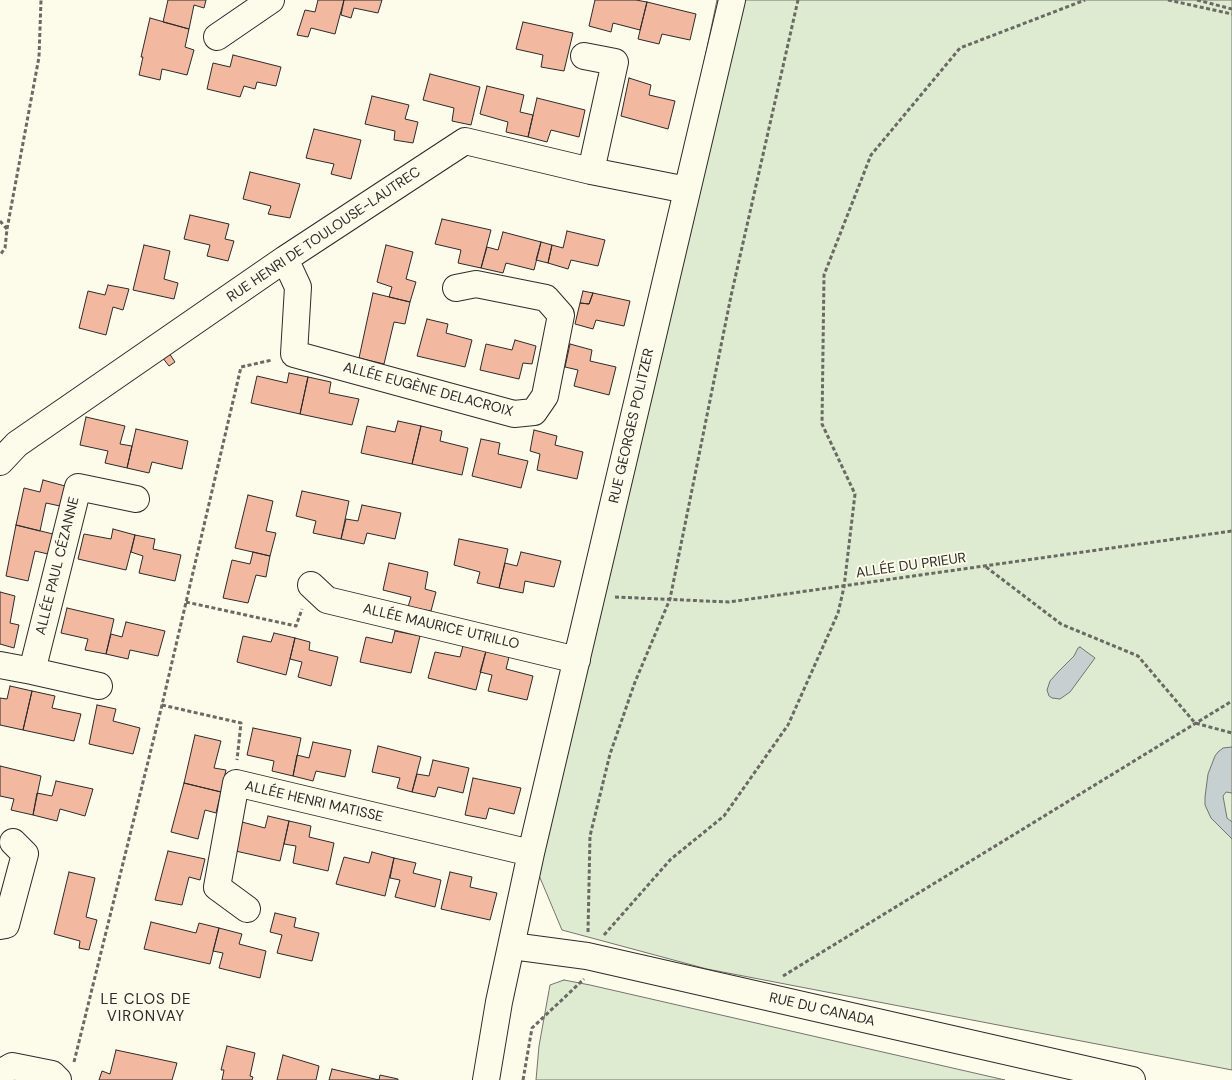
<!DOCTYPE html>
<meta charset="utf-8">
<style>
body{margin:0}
canvas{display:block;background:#fdfbea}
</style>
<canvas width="1232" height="1080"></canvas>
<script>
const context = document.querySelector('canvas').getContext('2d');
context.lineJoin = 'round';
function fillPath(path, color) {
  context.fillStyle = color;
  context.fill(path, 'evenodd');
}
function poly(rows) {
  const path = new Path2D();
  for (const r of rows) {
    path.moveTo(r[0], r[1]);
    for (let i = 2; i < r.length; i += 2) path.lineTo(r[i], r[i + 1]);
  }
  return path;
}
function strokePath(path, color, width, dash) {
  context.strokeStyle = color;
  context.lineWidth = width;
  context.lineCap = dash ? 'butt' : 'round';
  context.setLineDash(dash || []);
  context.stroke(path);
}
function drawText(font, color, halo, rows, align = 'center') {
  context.font = font + ' "DM Sans",sans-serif';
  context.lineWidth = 4;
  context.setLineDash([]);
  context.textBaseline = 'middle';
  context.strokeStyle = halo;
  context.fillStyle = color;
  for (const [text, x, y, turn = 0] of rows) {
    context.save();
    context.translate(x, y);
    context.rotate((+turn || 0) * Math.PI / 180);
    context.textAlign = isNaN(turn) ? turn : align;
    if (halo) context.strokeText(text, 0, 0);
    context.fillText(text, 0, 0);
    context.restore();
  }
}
const green = poly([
 [717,0,1232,0,1232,1070,707,969,562,930,538,873,592,596,717,0],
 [564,980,590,985,1005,1080,536,1080,539,1046,550,985,564,980]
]);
fillPath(green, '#deebd1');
strokePath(green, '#74746e', 1);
const water = poly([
 [1080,647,1095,658,1070,692,1060,699,1052,698,1049,696,1047,690,1050,681,1058,672,1074,656,1078,648,1080,647],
 [1232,747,1232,793,1226,792,1223,796,1227,818,1232,822,1232,839,1211,818,1205,805,1205,797,1208,774,1215,756,1218,752,1223,748,1232,747]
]);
fillPath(water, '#c7d0d0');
strokePath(water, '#74746e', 1);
const building = poly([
 [168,0,206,0,204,8,194,5,189,29,163,22,168,0],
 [318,0,344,0,335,34,311,28,308,37,297,35,305,10,315,12,318,0],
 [344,0,382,0,378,13,354,8,351,18,341,15,344,0],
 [595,0,636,0,647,2,640,30,613,23,611,32,589,26,595,0],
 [647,2,696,14,690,40,662,34,659,44,638,39,647,2],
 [150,18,189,29,185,47,194,50,187,75,162,69,160,80,139,75,143,57,141,57,150,18],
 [523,22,573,33,564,71,541,67,543,55,516,49,523,22],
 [233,55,281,67,276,86,257,82,255,89,244,86,240,97,207,89,213,63,230,67,233,55],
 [430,74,480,87,471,125,452,121,454,108,423,100,430,74],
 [629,78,651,85,649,95,675,101,668,129,621,116,629,78],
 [487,86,524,95,520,112,533,115,528,137,506,132,508,122,480,114,487,86],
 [372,96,409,105,405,119,418,122,413,143,394,140,395,131,365,124,372,96],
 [537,98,585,110,579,137,551,130,547,142,528,137,537,98],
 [314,129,361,140,351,179,331,174,334,164,306,158,314,129],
 [250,172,300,184,290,218,268,214,271,206,243,199,250,172],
 [190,215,229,224,225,239,234,241,228,261,207,256,210,245,184,239,190,215],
 [442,219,491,230,481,268,458,263,461,250,435,244,442,219],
 [567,231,605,240,598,266,571,260,568,269,548,263,552,245,563,248,567,231],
 [503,232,541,242,534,270,506,263,503,273,481,268,487,247,498,250,503,232],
 [541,242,552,245,548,263,536,260,541,242],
 [144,245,170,251,164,279,178,283,174,299,133,290,144,245],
 [386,245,413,252,406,279,416,282,410,302,389,297,392,287,377,282,386,245],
 [108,285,129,289,123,310,113,307,106,335,79,328,88,291,105,295,108,285],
 [583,291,593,293,589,304,580,303,583,291],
 [373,293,410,302,405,324,394,322,384,364,359,358,373,293],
 [593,293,630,301,624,326,596,320,593,329,575,324,580,303,589,304,593,293],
 [427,319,448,324,446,333,472,340,465,367,417,356,427,319],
 [515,340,536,346,532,364,523,363,519,379,480,370,486,344,512,350,515,340],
 [570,344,592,350,590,361,616,367,609,395,574,386,578,370,565,367,570,344],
 [169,353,175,362,169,366,162,357,169,353],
 [289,373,308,377,300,414,251,403,257,376,287,383,289,373],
 [308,377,331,382,329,393,359,399,352,425,300,414,308,377],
 [86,417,125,426,120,444,132,446,127,468,105,463,108,451,80,445,86,417],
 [398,421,421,426,412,464,361,453,367,426,395,432,398,421],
 [421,426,442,431,440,441,468,448,462,475,412,464,421,426],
 [136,429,188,441,182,469,152,462,149,473,127,468,136,429],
 [534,430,557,436,555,445,583,452,577,479,537,470,540,454,530,451,534,430],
 [481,439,500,443,498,454,528,461,521,488,472,476,481,439],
 [43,480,65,486,60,506,46,503,40,531,16,525,24,488,40,492,43,480],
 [302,491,349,501,341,539,313,533,316,521,296,516,302,491],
 [248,495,273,501,266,531,276,533,270,556,235,548,248,495],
 [362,505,401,513,395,539,367,533,364,544,341,539,346,519,358,521,362,505],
 [16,525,53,534,48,554,35,551,28,581,6,576,16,525],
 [113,529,135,535,126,570,78,559,84,534,111,539,113,529],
 [135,535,155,539,153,549,181,555,175,581,139,573,143,556,131,552,135,535],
 [459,539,508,549,499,588,477,583,480,572,454,565,459,539],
 [253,552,270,556,266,577,256,575,248,603,223,598,232,560,250,564,253,552],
 [521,552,561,561,554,587,525,581,523,593,499,588,505,563,517,566,521,552],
 [389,563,428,572,425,589,436,592,431,611,408,607,411,597,383,590,389,563],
 [0,592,15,596,10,623,19,625,14,648,0,644,0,592],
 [67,608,114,619,106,654,85,650,88,639,61,633,67,608],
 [126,622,165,631,158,656,130,650,128,659,106,654,111,634,122,637,126,622],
 [395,631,420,636,411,673,360,662,366,637,392,643,395,631],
 [274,633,295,638,286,675,237,662,243,636,271,642,274,633],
 [295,638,310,642,309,650,338,657,331,686,298,677,302,662,290,659,295,638],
 [463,646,486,651,476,690,428,678,435,652,460,657,463,646],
 [486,651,509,657,506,669,533,676,527,700,488,691,492,675,480,672,486,651],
 [10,686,32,691,23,730,0,725,0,698,7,699,10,686],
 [32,691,55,696,52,708,81,714,74,741,23,730,32,691],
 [97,705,116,709,113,721,140,728,133,754,89,744,97,705],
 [253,728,301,738,293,776,272,771,274,761,247,755,253,728],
 [195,735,221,741,214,768,226,770,221,792,184,783,195,735],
 [313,742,351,750,345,777,316,771,313,781,293,776,297,755,309,758,313,742],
 [378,746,421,757,412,792,397,788,400,778,372,772,378,746],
 [433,760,469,768,463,793,438,787,435,797,412,792,417,774,429,776,433,760],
 [0,766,41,776,33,815,11,810,14,799,0,796,0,766],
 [473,778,521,788,514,814,489,808,486,819,465,815,473,778],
 [56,781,93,789,85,816,60,809,57,821,33,815,37,793,52,796,56,781],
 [184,783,221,792,216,813,205,810,198,839,171,832,184,783],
 [268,816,289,821,280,861,231,850,238,821,265,828,268,816],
 [289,821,311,826,309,837,334,843,328,871,293,863,296,846,284,844,289,821],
 [168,851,205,859,200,880,189,877,182,905,155,900,168,851],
 [372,852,394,858,385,896,336,884,344,857,369,863,372,852],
 [394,858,416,863,413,873,441,880,435,907,395,897,400,880,390,878,394,858],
 [69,872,95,878,86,917,97,920,89,950,79,948,80,941,54,934,69,872],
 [450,872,472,877,470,887,497,893,490,920,441,909,450,872],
 [275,913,296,918,294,927,319,933,312,961,277,953,282,935,270,932,275,913],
 [151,922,196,933,199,923,219,928,210,964,144,949,151,922],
 [219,928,242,934,239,944,266,951,260,978,219,968,223,953,213,951,219,928],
 [227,1046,255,1053,250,1076,253,1077,252,1080,222,1080,224,1070,221,1070,227,1046],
 [116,1050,177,1063,172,1080,99,1080,102,1071,110,1074,116,1050],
 [283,1055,319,1066,316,1080,277,1080,283,1055],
 [332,1069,379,1080,380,1075,398,1079,398,1080,329,1080,332,1069]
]);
fillPath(building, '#f2b8a0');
strokePath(building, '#2b2b2b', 1);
const minor = poly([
 [217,37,271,0],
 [584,56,615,62,591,171],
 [285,259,298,287,294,354,514,414,534,412,545,396,561,315,546,298,476,284,456,288],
 [0,462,17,444,285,259,465,141,591,171,687,190],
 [311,585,327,600,577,660],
 [0,665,32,671,78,487,136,499],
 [32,671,99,686],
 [247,909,217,887,236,783,531,853],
 [0,926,6,925,25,854,13,842],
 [512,946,587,956,1132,1080],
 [0,1073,12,1066,52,1074,58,1080],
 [486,1080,499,1002,531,853,732,0]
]);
strokePath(minor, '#2b2b2b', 28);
strokePath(poly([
 [1168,0,1232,14],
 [1197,0,1232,9],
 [0,221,7,229,5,248,0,255],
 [7,229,39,57,41,0],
 [986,567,1061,624,1138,656,1195,723,1232,733],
 [615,597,729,602,1232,531],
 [186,602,296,626,302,609],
 [162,705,241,723,237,760],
 [588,932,590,836,610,754,635,682,670,599,731,296,798,0],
 [604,935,671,859,724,816,788,725,838,613,844,587,855,494,822,424,824,275,871,155,960,48,1085,0],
 [783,976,1232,701],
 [74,1062,162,705,241,367,272,360],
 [523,1080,532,1028,584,979]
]), '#6a6964', 3, [4, 2.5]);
strokePath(minor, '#fdfbea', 26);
drawText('14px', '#2b2b2b', '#fdfbea', [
 ["RUE HENRI DE TOULOUSE-LAUTREC",324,235,-34],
 ["ALLÉE EUGÈNE DELACROIX",428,390,15],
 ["RUE GEORGES POLITZER",632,426,-77],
 ["ALLÉE PAUL CÉZANNE",58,566,-76],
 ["ALLÉE DU PRIEUR",911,566,-8],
 ["ALLÉE MAURICE UTRILLO",441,627,13],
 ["ALLÉE HENRI MATISSE",314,802,13],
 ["RUE DU CANADA",822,1010,13]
]);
context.letterSpacing = '1px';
drawText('15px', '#2b2b2b', '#fdfbea', [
 ["LE CLOS DE",146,1000],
 ["VIRONVAY",146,1017]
]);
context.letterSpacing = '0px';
</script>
